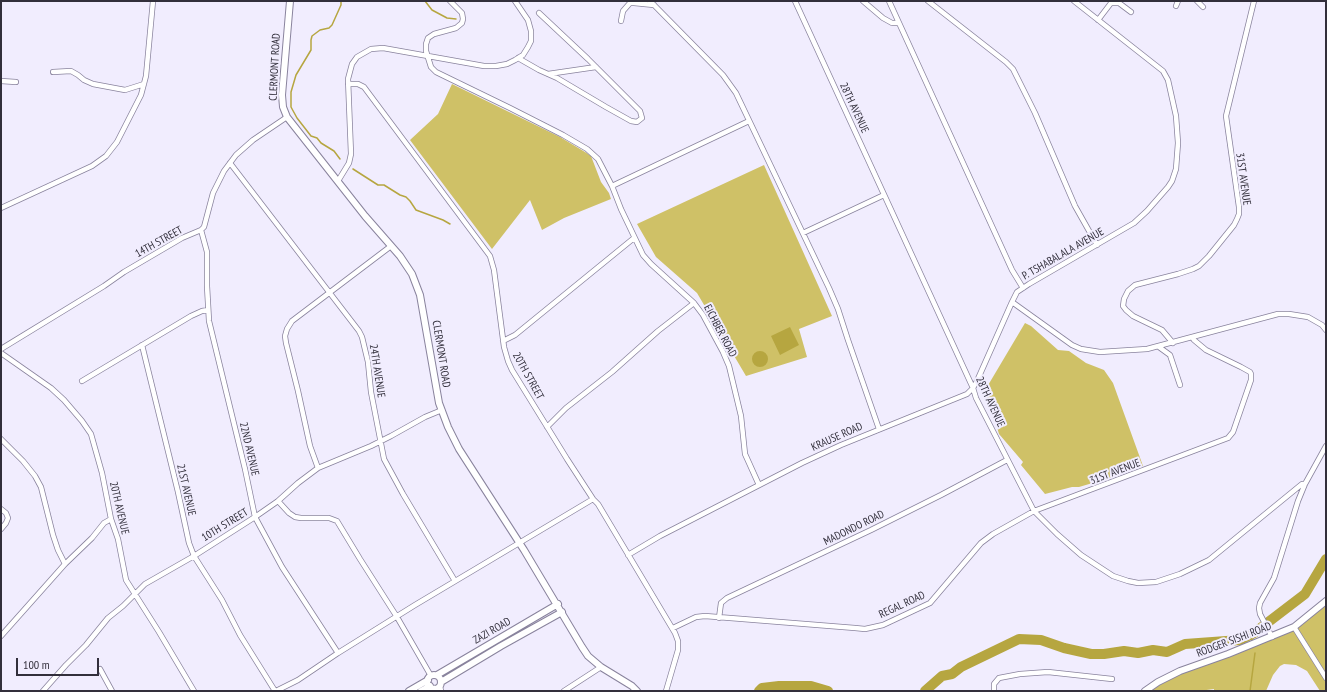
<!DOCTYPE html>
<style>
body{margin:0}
#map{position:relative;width:1327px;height:692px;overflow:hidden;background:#f1edfe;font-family:"PT Sans Narrow",sans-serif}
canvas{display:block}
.frame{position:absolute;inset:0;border:2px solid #322f3b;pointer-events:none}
.scale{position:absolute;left:16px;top:658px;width:83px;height:18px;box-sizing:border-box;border:2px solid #322f3b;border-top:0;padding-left:5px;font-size:12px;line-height:14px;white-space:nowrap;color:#322f3b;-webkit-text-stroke:3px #f1edfe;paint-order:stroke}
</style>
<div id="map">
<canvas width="1327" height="692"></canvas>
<div class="frame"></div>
<div class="scale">100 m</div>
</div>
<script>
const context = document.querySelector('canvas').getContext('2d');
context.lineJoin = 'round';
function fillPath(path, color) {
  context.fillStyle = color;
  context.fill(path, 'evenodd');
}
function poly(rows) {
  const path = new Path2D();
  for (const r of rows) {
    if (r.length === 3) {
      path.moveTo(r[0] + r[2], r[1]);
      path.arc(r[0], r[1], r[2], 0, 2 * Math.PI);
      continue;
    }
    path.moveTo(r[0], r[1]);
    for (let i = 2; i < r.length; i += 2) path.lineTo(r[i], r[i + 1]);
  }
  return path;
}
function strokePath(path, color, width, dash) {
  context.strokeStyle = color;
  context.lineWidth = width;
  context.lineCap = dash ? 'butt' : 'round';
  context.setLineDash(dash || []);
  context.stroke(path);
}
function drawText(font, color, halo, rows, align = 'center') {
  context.font = font + ' "PT Sans Narrow",sans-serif';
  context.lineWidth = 4;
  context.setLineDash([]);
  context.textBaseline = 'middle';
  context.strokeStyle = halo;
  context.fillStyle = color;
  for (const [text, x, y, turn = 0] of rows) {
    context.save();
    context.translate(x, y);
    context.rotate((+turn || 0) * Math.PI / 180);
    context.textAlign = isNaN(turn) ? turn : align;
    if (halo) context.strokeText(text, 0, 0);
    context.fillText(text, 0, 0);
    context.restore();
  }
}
fillPath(poly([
 [452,84,560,137,585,152,591,156,601,182,609,193,611,199,564,218,542,230,530,200,492,249,410,140,438,114],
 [764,165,832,316,799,329,807,357,746,376,697,293,656,257,637,224],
 [1025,323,1031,326,1058,350,1069,351,1086,363,1104,370,1113,383,1143,466,1133,469,1132,468,1110,478,1106,476,1097,480,1096,482,1079,487,1072,487,1045,494,1021,465,1023,462,999,434,994,417,981,393,983,387,987,387],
 [1326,601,1326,690,1325,691,1320,691,1307,671,1296,665,1284,664,1280,666,1273,675,1266,691,1214,691,1214,689,1199,691,1145,691,1158,682,1294,628]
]), '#cfc167');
fillPath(poly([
 [790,327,799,345,780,355,771,336],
 [760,359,8]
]), '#b6a640');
strokePath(poly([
 [425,1,432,10,447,18,456,19],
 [340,159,334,151,321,143,317,138,311,136,297,118,291,107,291,92,296,75,311,50,311,40,312,36,320,30,329,28,332,25,341,5,341,1],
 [353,169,378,185,384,185,400,195,406,197,410,201,416,210,443,220,450,224],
 [1252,640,1254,633],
 [1250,691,1255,653]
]), '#b6a640', 1.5);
strokePath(poly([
 [759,691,762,688,779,686,811,686,828,691],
 [925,691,942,676,952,674,961,667,1019,639,1041,640,1064,648,1091,654,1104,654,1124,651,1138,653,1153,650,1167,652,1185,644,1240,640,1254,633,1305,594,1326,559]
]), '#b6a640', 10);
const street = poly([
 [450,1,462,13,463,19,462,23,456,28,434,34,428,38,426,44,426,51,431,67,436,72,510,108,563,135,587,149,598,159,612,186,621,209,643,255,651,264,694,303,703,315,723,352,729,366,741,416,745,454,759,485],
 [650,1,723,75,736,93,829,288,838,309,848,340,879,429],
 [795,1,973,388,976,398,1034,511,1057,534,1081,555,1113,576,1128,581,1138,583,1156,582,1180,574,1209,560,1302,484,1305,484],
 [863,1,883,18,892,23,898,23],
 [889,1,1012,270,1023,288],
 [928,1,1006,62,1013,69,1035,113,1075,206,1097,245],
 [1197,1,1203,7],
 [1176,6,1178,1],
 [1098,20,1111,3,1119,3,1131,12],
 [621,21,623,11,630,3,634,3,654,5],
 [518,58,539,70,557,78,606,107,631,121,637,122,642,118,640,111,588,59,539,13],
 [53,72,71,71,78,75,84,80,93,84,125,90,144,84],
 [548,74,596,67],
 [1,81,16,82],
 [348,84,358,84,364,87,490,256,494,270,504,347,508,361,512,370,567,459,593,499,598,504,675,633,678,641,678,650,666,691],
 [230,163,359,331,362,337,368,362,371,392,384,459,403,494,455,581],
 [338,181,349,163,351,154,348,79,352,64,357,57,371,49,383,48,484,66,496,66,507,64,515,60,523,55,528,47,531,41,531,31,528,20,515,1],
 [612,186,749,121],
 [1,208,92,166,106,156,117,142,141,95,146,76,153,1],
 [201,230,207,252,207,286,209,321,245,469,255,517,282,567,338,653],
 [803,233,884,195],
 [1012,302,1072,345,1081,349,1100,352,1147,349,1278,314,1289,314,1308,317,1322,325,1326,330],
 [503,341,515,335,634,238],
 [1173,343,1162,330,1133,316,1126,310,1123,306,1124,299,1128,291,1135,285,1178,274,1193,269,1199,266,1209,256,1234,225,1237,219,1239,214,1239,207,1226,116,1254,1],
 [142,345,178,492,189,543,194,556,222,600,240,635,275,691],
 [1159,347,1170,355,1180,385],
 [1,349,104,286,124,272,182,238,201,230,204,227,213,193,224,171,236,155,253,140,287,117],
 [1,353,51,388,64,400,82,421,91,434,102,473,111,519,118,539,126,580,159,632,194,691],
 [82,381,191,316,202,311,208,310],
 [547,427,566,408,612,372,658,331,694,303],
 [1,439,23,461,35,476,41,487,53,535,58,550,65,564],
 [318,468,310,446,298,391,286,343,285,336,287,329,292,321,391,246],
 [278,501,289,513,295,517,301,518,329,518,337,521,360,559,397,617,431,676],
 [1,509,6,513,8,518,6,523,1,529],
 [628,555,660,536,802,463,841,445,967,394,973,388,977,381,1012,302,1017,292,1029,284,1134,223,1147,211,1168,187,1172,181,1176,169,1178,143,1176,116,1168,80,1163,71,1074,1],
 [719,618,721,603,727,598,871,530,941,495,1007,460],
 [1294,627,1326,678],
 [673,628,696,617,705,616,855,628,865,629,883,625,930,603,981,543,993,534,1034,511,1228,438,1233,432,1251,380,1251,374,1250,372,1241,367,1206,350,1194,340,1192,337],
 [1,636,65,564,92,538,104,523,111,519],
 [1272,637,1260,614,1259,608,1260,603,1274,578,1298,501,1305,484,1326,446],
 [100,669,112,691],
 [440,686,441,691],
 [434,688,437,691],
 [43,691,66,665,86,645,108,618,123,606,145,584,194,556,255,517,278,501,298,483,318,468,371,446,391,436,425,417,442,410],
 [276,691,298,680,338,653,415,605,593,499],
 [564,691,601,667],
 [994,691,994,684,999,678,1020,674,1048,672,1112,679]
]);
const secondary = poly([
 [290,1,282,95,283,107,287,117,365,216,400,256,412,274,420,295,439,403,448,427,459,449,524,550,582,647,588,656,601,667,632,686,637,691],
 [437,675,558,604],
 [434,682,7],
 [441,682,501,646,562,612],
 [409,691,428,680],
 [421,691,430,686],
 [1145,691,1158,682,1180,671,1228,654,1294,627,1326,601]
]);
strokePath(street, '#89839d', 6);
strokePath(secondary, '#89839d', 8);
strokePath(street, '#fff', 4.5);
strokePath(secondary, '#fff', 6);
drawText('11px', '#322f3b', '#f1edfe', [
 ["CLERMONT ROAD",275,67,-87],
 ["28TH AVENUE",854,108,65],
 ["31ST AVENUE",1243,179,82],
 ["14TH STREET",159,242,-29],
 ["P. TSHABALALA AVENUE",1063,254,-30],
 ["EICHBER ROAD",720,331,62],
 ["CLERMONT ROAD",441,354,81],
 ["24TH AVENUE",377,371,81],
 ["20TH STREET",528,376,61],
 ["28TH AVENUE",990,402,65],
 ["KRAUSE ROAD",837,437,-24],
 ["22ND AVENUE",249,449,77],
 ["31ST AVENUE",1115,472,-21],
 ["21ST AVENUE",186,490,77],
 ["20TH AVENUE",119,508,77],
 ["10TH STREET",225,525,-32],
 ["MADONDO ROAD",854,528,-26],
 ["REGAL ROAD",902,605,-25],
 ["ZAZI ROAD",492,631,-30],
 ["RODGER SISHI ROAD",1234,640,-21]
]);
</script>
